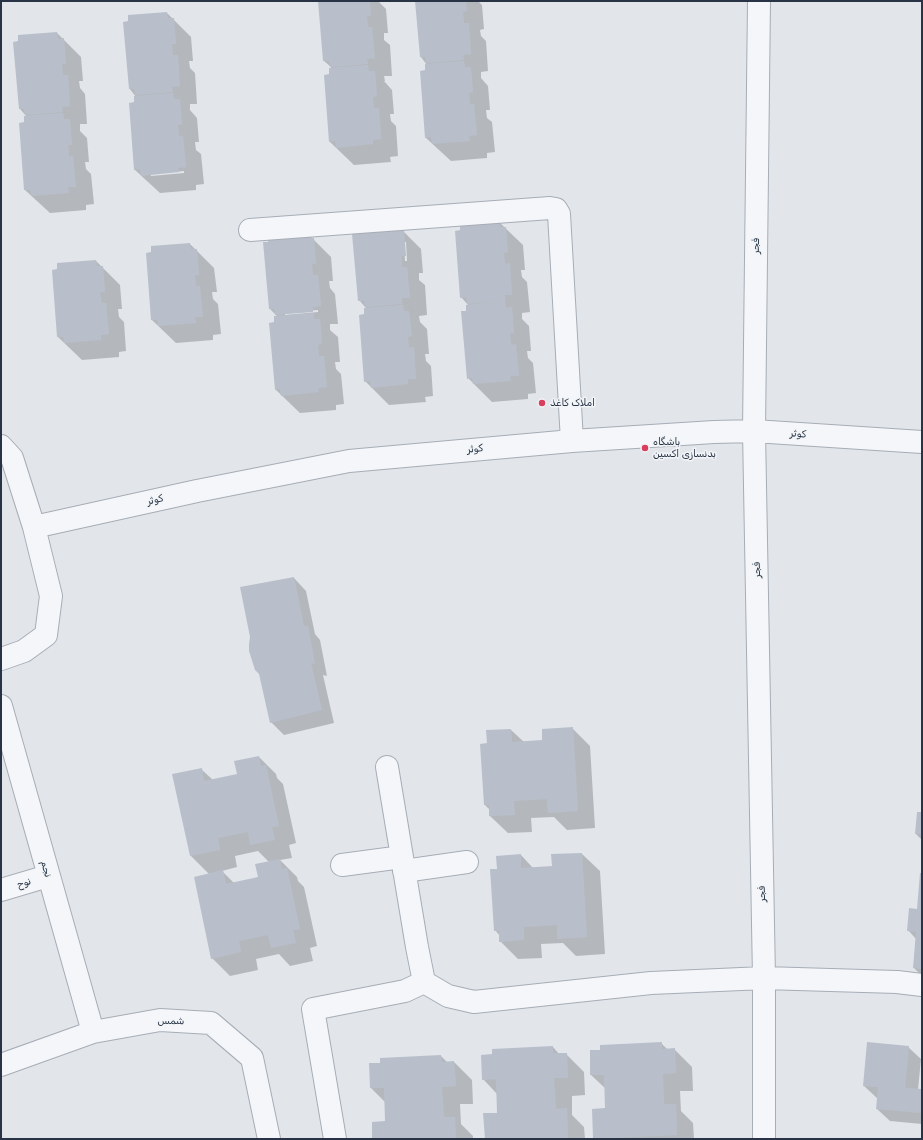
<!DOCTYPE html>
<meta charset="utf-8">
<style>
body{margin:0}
#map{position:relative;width:923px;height:1140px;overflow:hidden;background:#e2e6eb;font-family:Rubik,sans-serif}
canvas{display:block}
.frame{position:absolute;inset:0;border:2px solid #283445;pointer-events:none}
</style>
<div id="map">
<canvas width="923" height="1140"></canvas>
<div class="frame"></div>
</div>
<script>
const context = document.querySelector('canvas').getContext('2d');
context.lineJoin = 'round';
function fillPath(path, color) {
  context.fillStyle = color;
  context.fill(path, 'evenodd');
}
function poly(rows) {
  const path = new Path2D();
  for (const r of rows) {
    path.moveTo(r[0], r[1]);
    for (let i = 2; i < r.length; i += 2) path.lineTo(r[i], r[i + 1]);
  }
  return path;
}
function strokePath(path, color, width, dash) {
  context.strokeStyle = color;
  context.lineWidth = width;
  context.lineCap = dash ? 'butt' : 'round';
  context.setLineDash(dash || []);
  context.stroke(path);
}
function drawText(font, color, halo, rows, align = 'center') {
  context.font = font + ' Rubik,Vazirmatn,sans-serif';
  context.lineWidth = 3;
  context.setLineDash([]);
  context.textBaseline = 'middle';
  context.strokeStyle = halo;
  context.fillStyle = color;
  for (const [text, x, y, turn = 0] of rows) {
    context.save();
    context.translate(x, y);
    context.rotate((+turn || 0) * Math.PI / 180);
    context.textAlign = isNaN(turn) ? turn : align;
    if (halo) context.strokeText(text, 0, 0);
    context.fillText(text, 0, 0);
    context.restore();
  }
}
fillPath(poly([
 [319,1,378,1,386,9,388,33,384,33,384,40,390,45,392,76,384,76,385,81,384,81,392,90,394,114,390,114,391,121,396,126,398,156,390,157,391,162,354,165,330,142,331,67,324,61],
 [416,1,478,1,482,5,484,29,480,30,481,36,486,41,488,71,481,72,481,78,488,86,490,110,486,110,487,118,492,122,495,152,487,153,487,158,451,161,426,138,427,65,421,57],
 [167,13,191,37,193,61,189,61,190,68,195,73,197,104,190,104,190,110,197,118,199,142,195,142,196,150,201,154,204,184,196,185,196,190,160,193,135,170,136,97,130,89],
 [184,171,184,173,151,176,151,174],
 [57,33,81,57,83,81,79,81,80,88,85,94,87,124,80,124,80,131,87,138,89,162,85,162,86,169,91,174,94,204,86,205,86,210,50,213,25,190,26,123,27,117,20,109],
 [499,222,523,245,525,270,521,270,522,277,527,282,530,312,522,313,522,319,529,326,531,351,527,351,528,358,533,363,536,393,528,394,528,399,492,402,468,378,468,305,461,297],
 [397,225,421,249,423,273,419,273,419,280,425,285,427,315,419,316,420,322,427,329,429,354,425,354,426,361,431,366,433,396,425,397,426,402,389,405,365,381,366,308,359,300],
 [404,242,406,242,407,261,405,261],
 [307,233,331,257,333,281,329,281,330,288,335,294,338,324,330,324,330,330,338,337,340,362,335,362,336,369,341,374,344,404,336,405,336,410,300,413,276,390,276,323,278,317,270,309,269,242],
 [318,310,318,312,285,315,285,313],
 [190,244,214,268,217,292,212,292,213,299,218,304,221,334,213,335,213,340,176,343,152,320],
 [96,261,120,285,122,309,118,309,119,317,124,322,126,351,119,352,119,357,82,360,58,337],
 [294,578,306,591,315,634,320,640,327,676,323,675,334,723,284,735,271,722,252,638],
 [572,728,590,746,595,828,567,830,554,817,531,818,532,832,508,833,490,816,490,810,485,805,488,744,511,730,524,742,543,741],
 [259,757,276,774,277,778,283,784,296,843,289,845,292,858,280,860,297,877,298,881,304,887,317,946,310,948,313,961,290,966,279,954,256,959,258,970,230,976,212,958,209,874,191,856,201,769,213,780,238,775],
 [258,851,269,862,259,878,234,883,222,871,237,867,235,856],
 [922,813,922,840,916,834],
 [582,854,600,871,605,954,576,956,563,943,541,944,542,958,518,959,500,941,500,936,495,930,498,870,521,855,533,868,553,867],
 [922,874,922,976,914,968,916,939,908,930,918,911],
 [661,1043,668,1050,674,1049,692,1067,693,1091,680,1091,681,1111,693,1123,694,1139,595,1139,606,1109,606,1089,591,1075,591,1051],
 [553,1047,559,1054,566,1054,584,1072,585,1095,572,1096,572,1115,584,1127,585,1139,486,1139,498,1114,497,1094,483,1079],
 [908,1047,921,1059,918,1090,922,1090,922,1124,890,1121,877,1109,878,1099,864,1086],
 [441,1056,448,1063,454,1062,472,1080,473,1104,460,1104,461,1124,473,1136,473,1139,373,1139,386,1122,385,1102,371,1088,381,1064]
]), '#0003');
fillPath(poly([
 [318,1,370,1,371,16,367,16,368,27,372,27,375,58,367,59,368,64,330,67,329,61,323,61],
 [415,1,466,1,467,11,463,12,464,23,469,23,471,54,463,55,464,60,426,63,425,57,420,57],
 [167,12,168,18,174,18,176,44,172,44,173,55,178,55,180,86,172,87,173,92,135,95,134,89,129,89,123,22,128,21,128,15],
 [57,32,58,39,64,38,66,64,62,64,63,75,68,75,70,106,62,107,63,112,25,115,24,109,19,109,13,42,18,41,18,35],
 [464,61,465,67,471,67,473,92,469,93,470,104,474,104,477,135,469,136,470,141,432,144,431,137,425,138,420,71,425,70,425,64],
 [368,65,369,71,375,71,377,96,373,97,374,108,379,108,381,139,373,140,373,144,336,148,335,141,329,142,324,75,329,74,329,68],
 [173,93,174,99,180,99,182,124,178,125,179,136,183,136,186,167,178,168,179,172,141,176,140,169,134,170,129,103,134,102,134,96],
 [63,113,64,119,70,119,72,145,68,145,69,156,73,156,76,187,68,187,69,193,31,196,30,190,24,190,19,123,24,122,24,116],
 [499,220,500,227,506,227,508,252,504,253,505,264,510,263,512,295,505,295,505,301,467,304,466,297,460,298,455,231,460,230,460,224],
 [397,224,397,230,404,230,406,256,402,256,402,267,407,267,410,298,402,298,402,304,365,307,364,301,358,301,352,234,358,233,357,227],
 [307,232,308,238,314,238,316,264,312,264,313,275,318,275,321,306,313,307,313,312,275,315,274,309,269,309,263,242,268,242,268,235],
 [190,243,191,249,197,249,199,275,195,275,196,286,200,286,203,317,195,317,196,323,158,326,157,320,151,320,146,253,151,252,151,246],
 [96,260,97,266,103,266,105,292,100,292,102,303,106,303,109,334,101,335,101,340,64,343,63,337,57,337,52,270,57,269,57,263],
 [505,301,506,308,512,307,514,333,510,333,511,345,516,344,519,376,510,376,511,381,473,384,472,378,467,379,461,311,466,311,466,305],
 [403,305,404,311,409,311,412,336,408,337,409,348,414,347,416,379,408,379,408,384,371,388,370,381,364,382,359,315,364,314,364,308],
 [314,313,314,319,320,319,322,344,318,345,319,356,324,356,327,387,318,388,319,392,281,396,280,389,275,390,269,323,274,322,274,316],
 [294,577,304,626,308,626,315,664,311,663,322,710,270,723,259,674,255,670,249,651,249,644,250,637,240,587],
 [573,727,578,811,548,813,547,799,514,801,515,815,489,816,489,805,484,805,480,744,487,743,486,730,511,729,512,742,542,740,542,729],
 [259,756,261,766,266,765,279,826,272,827,275,840,250,845,248,832,218,838,220,850,190,856,172,774,202,768,204,781,237,774,234,761],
 [917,812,922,812,922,834,915,834],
 [582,853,587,937,557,939,557,925,524,927,524,940,499,942,499,931,494,931,490,869,497,869,496,856,521,854,521,868,552,866,551,854],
 [280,859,282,869,287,868,300,929,293,930,296,943,271,948,268,935,239,941,241,952,211,959,194,877,223,870,226,884,258,877,255,864],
 [920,873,922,873,922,969,913,968,916,932,907,931,909,908,917,909],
 [662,1042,662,1049,675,1048,676,1073,663,1074,664,1104,676,1104,677,1135,593,1139,592,1109,605,1108,604,1075,590,1075,590,1050,600,1050,600,1045],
 [867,1042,909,1046,905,1088,922,1089,922,1113,876,1109,878,1087,863,1086],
 [553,1046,553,1053,567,1053,568,1078,554,1078,556,1109,567,1108,568,1139,485,1139,483,1113,497,1113,496,1079,482,1080,481,1055,492,1054,492,1049],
 [441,1055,442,1062,454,1061,456,1086,442,1087,444,1117,455,1117,456,1139,372,1139,372,1122,385,1121,384,1088,370,1088,369,1063,380,1063,380,1058]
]), '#b8bfca');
const minor = poly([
 [759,1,754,431,764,978,764,1139],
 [250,230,550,208,556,209,559,214,572,441],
 [1,446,12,458,34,527,51,596,46,635,24,651,1,659],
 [34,527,197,491,349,461,572,441,714,432,754,431,922,442],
 [1,706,93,1032],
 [387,767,417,947,424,982,448,996,474,1002,651,983,764,978,897,982,922,985],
 [342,865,402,857],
 [404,871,467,862],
 [1,890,48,876],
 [1,1065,93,1032,160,1020,211,1023,252,1058,269,1139],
 [335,1139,313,1009,405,991,424,982]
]);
strokePath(minor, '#a6adb6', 24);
strokePath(minor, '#f5f6f9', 22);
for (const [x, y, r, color] of [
 [542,403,4,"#d93e5c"],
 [645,448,4,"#d93e5c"]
]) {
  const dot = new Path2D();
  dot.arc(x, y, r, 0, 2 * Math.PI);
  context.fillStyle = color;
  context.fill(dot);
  strokePath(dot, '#f2f5f8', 1.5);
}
drawText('10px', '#283445', '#f2f5f8', [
 ["فجر",756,246,-89],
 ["کوثر",798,434,4],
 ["کوثر",475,449,-5],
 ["کوثر",155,500,-12],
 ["فجر",757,570,-91],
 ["نجم",46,869,74],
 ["نوح",24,883,-17],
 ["فجر",762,894,-91],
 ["شمس",171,1021,1]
]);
drawText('10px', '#283445', '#f2f5f8', [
 ["املاک کاغذ",550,403],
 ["باشگاه",653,442],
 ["بدنسازی اکسین",653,454]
], 'left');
</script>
